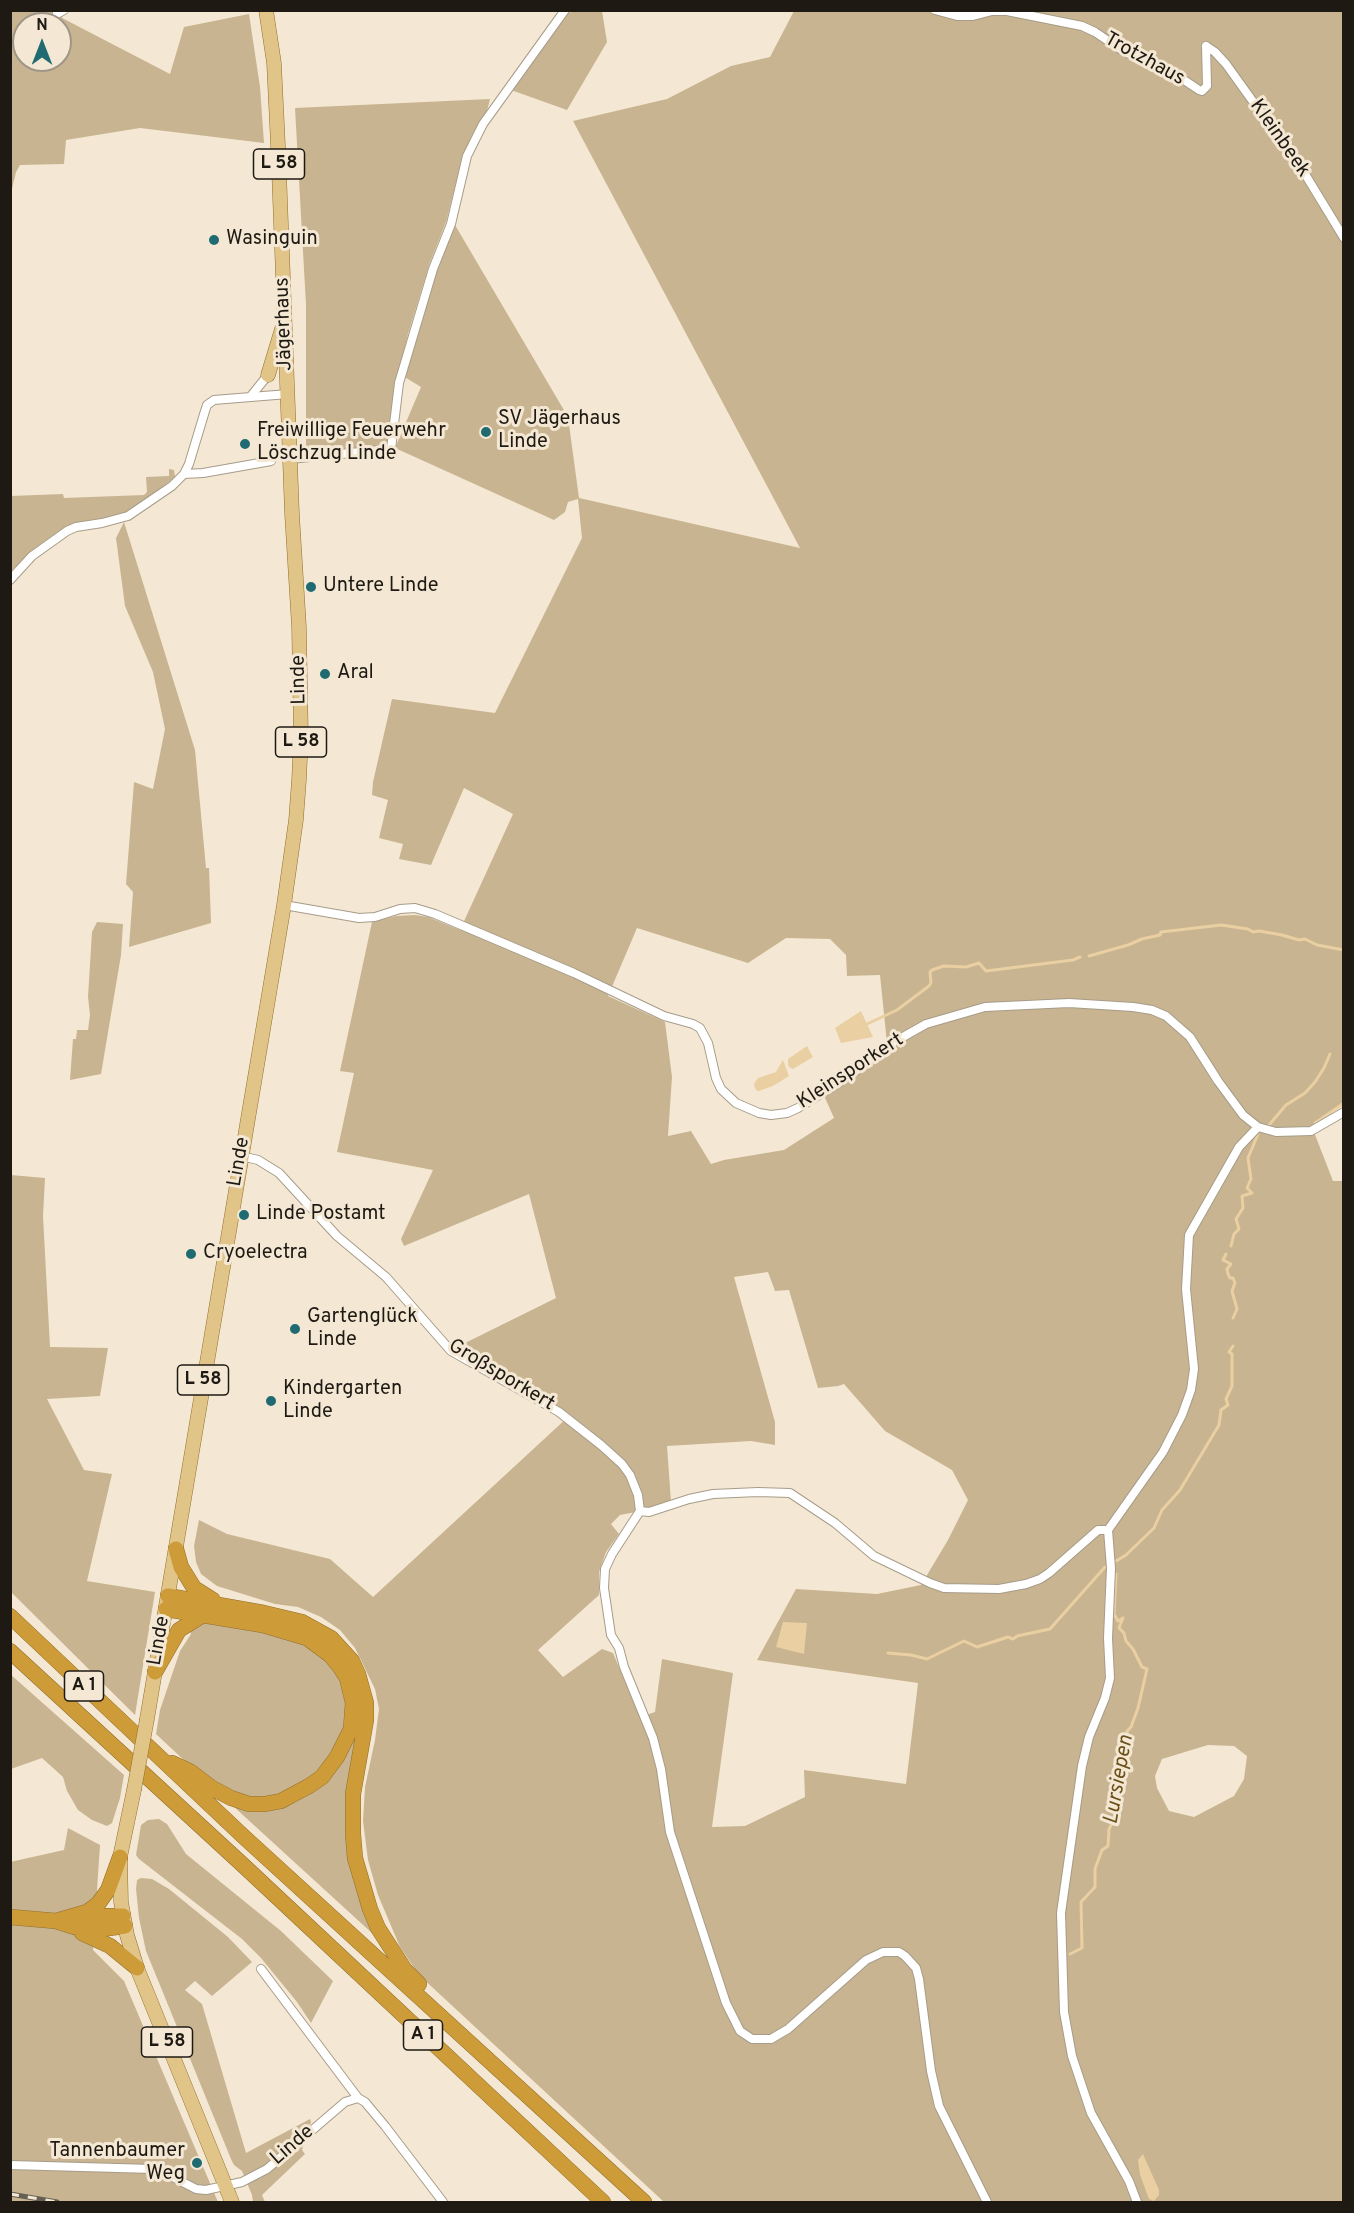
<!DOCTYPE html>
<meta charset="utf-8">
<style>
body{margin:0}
#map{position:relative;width:1354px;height:2213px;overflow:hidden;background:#f4e8d4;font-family:Overpass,sans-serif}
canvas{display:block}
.frame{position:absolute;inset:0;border:12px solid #1e1a13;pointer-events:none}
.north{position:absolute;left:12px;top:12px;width:60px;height:60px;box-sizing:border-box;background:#f4e8d4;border:2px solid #9e9687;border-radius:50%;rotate:0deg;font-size:16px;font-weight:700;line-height:24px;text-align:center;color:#1e1a13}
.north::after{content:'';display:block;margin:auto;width:21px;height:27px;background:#1f6b71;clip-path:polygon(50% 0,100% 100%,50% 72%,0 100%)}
</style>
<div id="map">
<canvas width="1354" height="2213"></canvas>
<div class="frame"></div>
<div class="north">N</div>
</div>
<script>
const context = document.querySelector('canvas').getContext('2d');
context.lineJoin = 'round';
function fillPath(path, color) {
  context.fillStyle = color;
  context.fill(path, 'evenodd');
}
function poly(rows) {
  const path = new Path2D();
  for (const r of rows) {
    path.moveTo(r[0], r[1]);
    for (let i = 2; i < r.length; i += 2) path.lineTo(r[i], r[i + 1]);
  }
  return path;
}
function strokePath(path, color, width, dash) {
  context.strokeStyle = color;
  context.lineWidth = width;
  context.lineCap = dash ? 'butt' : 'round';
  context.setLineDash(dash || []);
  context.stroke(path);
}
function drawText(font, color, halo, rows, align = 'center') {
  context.font = font + ' Overpass,sans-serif';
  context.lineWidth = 6;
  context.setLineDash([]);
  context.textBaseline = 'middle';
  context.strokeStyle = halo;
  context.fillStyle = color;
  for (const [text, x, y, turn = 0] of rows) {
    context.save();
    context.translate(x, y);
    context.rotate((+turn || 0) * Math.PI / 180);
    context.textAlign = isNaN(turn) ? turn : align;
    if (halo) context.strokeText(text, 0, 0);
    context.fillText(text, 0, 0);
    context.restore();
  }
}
fillPath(poly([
 [11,11,52,11,64,19,170,74,184,27,249,14,260,87,264,143,140,128,66,140,64,164,20,165,16,172,11,193],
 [24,24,60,24,60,60,24,60],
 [575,11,602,11,607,42,567,110,511,90,568,13],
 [794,11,1343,11,1344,1103,1312,1127,1333,1181,1344,1181,1343,2202,664,2202,419,1975,400,1947,378,1895,368,1860,363,1821,365,1787,375,1740,379,1709,375,1689,355,1648,340,1630,321,1617,298,1607,275,1604,217,1586,201,1574,196,1562,194,1546,199,1520,227,1534,330,1559,373,1597,568,1417,455,1348,556,1298,529,1194,404,1246,401,1239,433,1170,337,1152,354,1073,340,1071,372,922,396,916,415,915,428,917,460,930,513,814,464,788,431,865,399,859,403,844,379,838,388,800,372,795,373,782,392,699,495,713,582,538,578,499,568,502,565,512,554,520,395,448,421,387,403,376,437,270,455,225,568,417,579,498,800,548,573,121,667,99,731,66,770,57],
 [637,928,748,963,786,938,830,939,846,955,847,976,880,975,887,1043,822,1091,834,1118,784,1150,724,1160,711,1164,691,1131,668,1136,672,1077,665,1022,608,996],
 [768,1272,775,1291,789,1290,818,1388,838,1386,844,1384,885,1431,952,1470,968,1500,948,1540,921,1585,877,1594,796,1589,757,1660,918,1683,906,1784,804,1770,805,1797,745,1826,712,1827,733,1673,662,1659,655,1712,640,1717,613,1653,602,1649,563,1677,538,1650,599,1595,599,1572,606,1552,619,1534,611,1524,620,1515,657,1508,671,1502,667,1446,751,1441,775,1445,775,1422,734,1277],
 [1208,1745,1234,1746,1247,1756,1244,1779,1234,1796,1194,1817,1169,1811,1157,1788,1155,1776,1162,1759],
 [490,99,487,111,472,135,462,158,446,222,429,265,408,334,396,384,387,448,306,454,306,305,295,108],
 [169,469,174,470,175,477,141,504,123,514,76,523,62,529,35,548,11,571,11,496,63,494,64,498,144,495,147,492,146,477,169,476],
 [124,522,195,750,206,868,209,868,211,923,129,947,133,892,126,884,134,782,153,789,165,729,153,672,125,606,116,538],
 [97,922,123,924,121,955,101,1074,70,1080,73,1039,76,1039,77,1030,88,1030,90,1015,88,997,92,932],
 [11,1175,45,1178,43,1216,50,1347,108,1348,100,1396,47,1399,84,1470,112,1474,87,1581,155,1592,135,1715,11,1592],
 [185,1603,265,1617,302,1626,332,1645,349,1666,359,1689,361,1704,359,1733,348,1802,350,1850,364,1905,385,1945,233,1806,261,1810,276,1809,296,1802,309,1795,335,1770,353,1739,356,1719,355,1690,346,1669,339,1659,322,1642,299,1630,264,1621,185,1607],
 [214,1621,293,1639,322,1655,339,1675,347,1700,346,1728,334,1755,307,1782,273,1798,245,1798,203,1778,156,1734,160,1710,180,1651,191,1634,189,1628,196,1624],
 [10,1674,124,1775,120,1798,112,1823,107,1826,92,1820,78,1810,67,1791,63,1777,42,1758,11,1769],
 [159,1819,167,1824,186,1854,281,1931,333,1981,311,2023,297,2002,261,1958,242,1939,139,1859,136,1855,141,1825,148,1820],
 [68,1828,100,1845,93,1950,124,1981,218,2202,11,2202,10,1862,64,1850],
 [141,1878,152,1879,169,1889,228,1937,252,1962,212,1996,195,1981,185,1990,202,2004,246,2153,310,2119,311,2122,302,2150,305,2154,262,2195,265,2202,253,2202,252,2195,242,2171,234,2165,231,2159,146,1951,139,1918,136,1889,137,1880]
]), '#c8b490');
fillPath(poly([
 [861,1011,873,1037,841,1043,835,1028],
 [807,1046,813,1057,793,1069,791,1068,788,1066,788,1059],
 [783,1060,789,1076,773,1086,759,1091,756,1090,754,1085,755,1082,758,1078,776,1072],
 [783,1622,807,1623,804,1654,776,1647],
 [1143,2154,1159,2190,1159,2195,1154,2201,1149,2199,1140,2175,1138,2160]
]), '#e9cfa1');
strokePath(poly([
 [1089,956,1128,945,1142,939,1160,935,1161,932,1221,925,1248,929,1253,932,1259,931,1282,935,1299,940,1305,939,1317,945,1344,950],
 [867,1024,897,1010,929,986,931,983,930,972,932,970,944,966,966,967,979,963,986,971,1073,960,1080,957],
 [1315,1123,1344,1103],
 [1269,1125,1286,1105,1305,1093,1315,1082,1324,1068,1330,1054],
 [1231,1246,1234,1234,1239,1229,1236,1219,1243,1208,1242,1196,1252,1193,1247,1188,1251,1179,1248,1158,1258,1134],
 [1226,1254,1223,1260,1231,1264,1227,1269,1228,1274,1230,1278,1233,1278,1235,1283,1232,1291,1237,1309,1233,1318],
 [1116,1561,1126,1555,1154,1528,1162,1510,1180,1490,1219,1425,1221,1410,1228,1405,1226,1399,1232,1386,1232,1354,1229,1352,1233,1346],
 [888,1653,911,1655,927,1659,964,1641,977,1647,1008,1637,1013,1639,1017,1636,1050,1629,1105,1567],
 [1070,1954,1082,1948,1081,1902,1095,1887,1095,1869,1102,1850,1108,1846,1109,1829,1115,1819,1118,1793,1116,1791,1117,1774,1123,1761,1124,1750,1128,1738,1127,1731,1131,1727,1138,1708,1147,1669,1142,1667,1133,1649,1126,1641,1124,1633,1119,1628,1123,1618,1118,1621,1114,1614,1116,1574]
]), '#e9cfa1', 3);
const minor = poly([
 [935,10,957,16,973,16,992,11,1007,11,1082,26,1095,32,1123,51,1178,76,1199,90,1202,91,1207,86,1206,46],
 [57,14,64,10],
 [1206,46,1215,52,1226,64,1305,174,1344,238],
 [251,396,268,375],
 [290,459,391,449,399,383,433,269,451,224,467,156,483,124,565,10],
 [184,474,203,473,271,461],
 [10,580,32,556,67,531,76,527,102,523,128,516,172,486,184,474,189,464,205,411,207,405,214,400,288,394],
 [284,905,359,918,375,917,400,909,415,908,435,914,574,973,664,1016,693,1024,700,1028,708,1043,716,1078,721,1089,736,1103,759,1113,771,1115,787,1113,798,1108,848,1077,887,1046,926,1024,985,1007,1069,1003,1133,1007,1152,1010,1166,1016,1190,1037,1218,1081,1243,1115,1258,1127,1276,1132,1311,1131,1344,1112],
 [241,1156,258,1160,279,1173,337,1236,386,1277,451,1351,559,1412,601,1445,622,1464,630,1475,638,1495,640,1511,612,1554,605,1569,604,1588,611,1635,619,1648,624,1667,653,1738,661,1769,670,1832,726,2003,740,2031,752,2039,771,2039,788,2029,866,1960,883,1952,899,1952,905,1956,916,1968,919,1979,931,2071,939,2106,987,2202],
 [640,1511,649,1512,689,1499,713,1494,758,1492,790,1493,835,1523,874,1556,930,1583,944,1588,999,1589,1026,1584,1040,1579,1049,1573,1098,1530,1108,1530],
 [261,1969,358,2098,365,2102,385,2126,443,2202],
 [10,2165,153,2169,165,2173,196,2189,206,2190,242,2182,267,2169,345,2102,358,2098],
 [1137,2202,1129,2181,1091,2113,1072,2056,1064,2012,1061,1913,1082,1766,1089,1737,1105,1698,1110,1678,1108,1638,1111,1568,1108,1530,1163,1452,1182,1415,1191,1390,1194,1369,1186,1289,1189,1235,1239,1147,1258,1127]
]);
const primary = poly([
 [268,375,282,329],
 [147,1719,284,905,296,820,299,780,301,737,299,627,292,514,278,145,274,63,266,10],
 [134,1790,120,1857,121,1902,127,1935,137,1968,232,2202]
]);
const motorway = poly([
 [176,1549,181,1567,194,1588,213,1600],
 [168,1596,264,1613,302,1622,331,1638,352,1661,358,1674,366,1703,366,1720,353,1794,353,1834,355,1858,370,1909,378,1928,405,1970,419,1984],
 [166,1609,263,1625,307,1638,330,1655,340,1667,347,1678,353,1703,351,1729,337,1757,322,1777,309,1786,281,1801,265,1804,249,1804,231,1798,212,1788,191,1772,172,1763],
 [10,1616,244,1837,644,2202],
 [10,1651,244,1866,603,2202],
 [155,1672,179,1630,203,1615],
 [82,1916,123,1916],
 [10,1917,56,1921,75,1927,102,1929,125,1926],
 [56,1921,87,1912,98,1904,108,1890,120,1857],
 [82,1933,110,1946,137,1968]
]);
strokePath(minor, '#a79c89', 10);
strokePath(primary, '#906e2c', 15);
strokePath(motorway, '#906e2c', 16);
strokePath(minor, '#fff', 8);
strokePath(primary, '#e1c488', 14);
strokePath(motorway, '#cd9c39', 15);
const rail = poly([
 [10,2194,57,2202]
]);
strokePath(rail, '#665f54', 5);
strokePath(rail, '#f4e8d4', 3, [9]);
const primaryBridge = poly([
 [134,1790,147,1719]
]);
strokePath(primaryBridge, '#906e2c', 15, []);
strokePath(primaryBridge, '#e1c488', 14);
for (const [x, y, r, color] of [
 [214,240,6,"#1f6b71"],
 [486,432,6,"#1f6b71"],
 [245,444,6,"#1f6b71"],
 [311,587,6,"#1f6b71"],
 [325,674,6,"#1f6b71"],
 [244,1215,6,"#1f6b71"],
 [191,1254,6,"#1f6b71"],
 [295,1329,6,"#1f6b71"],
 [271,1401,6,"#1f6b71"],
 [197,2163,6,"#1f6b71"]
]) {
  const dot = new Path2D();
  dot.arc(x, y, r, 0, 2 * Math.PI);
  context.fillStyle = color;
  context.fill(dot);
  strokePath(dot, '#f4e8d4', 2);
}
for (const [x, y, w] of [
 [279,164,51],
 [301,742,51],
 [203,1380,51],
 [84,1686,39],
 [423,2035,39],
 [167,2042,51]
]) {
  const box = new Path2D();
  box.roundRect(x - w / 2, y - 15, w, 30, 4.5);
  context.fillStyle = '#f4e8d4';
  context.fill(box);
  strokePath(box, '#1e1a13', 1.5);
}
drawText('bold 18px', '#1e1a13', null, [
 ["L 58",279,164],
 ["L 58",301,742],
 ["L 58",203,1380],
 ["A 1",84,1686],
 ["A 1",423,2035],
 ["L 58",167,2042]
]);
drawText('20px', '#1e1a13', '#f4e8d4', [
 ["Trotzhaus",1144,60,29],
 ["Kleinbeek",1279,139,55],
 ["Jägerhaus",285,324,-92],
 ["Linde",300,680,-91],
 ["Kleinsporkert",851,1072,-33],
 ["Linde",240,1162,-80],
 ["Großsporkert",501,1376,31],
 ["Linde",160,1641,-80],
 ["Linde",293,2146,-41]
]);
drawText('20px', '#1e1a13', '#f4e8d4', [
 ["Wasinguin",226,240],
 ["SV Jägerhaus",498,420],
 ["Linde",498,443],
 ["Freiwillige Feuerwehr",257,432],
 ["Löschzug Linde",257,455],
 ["Untere Linde",323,587],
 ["Aral",337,674],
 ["Linde Postamt",256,1215],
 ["Cryoelectra",203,1254],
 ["Gartenglück",307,1318],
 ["Linde",307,1341],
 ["Kindergarten",283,1390],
 ["Linde",283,1413],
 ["Tannenbaumer",185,2152,"right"],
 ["Weg",185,2175,"right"]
], 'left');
drawText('italic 21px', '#6b501a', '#f4e8d4', [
 ["Lursiepen",1120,1780,-80]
]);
</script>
